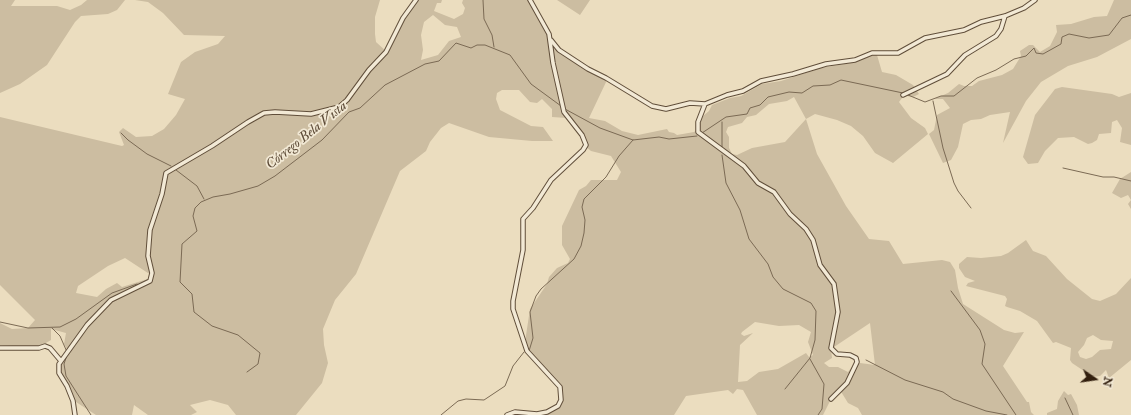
<!DOCTYPE html>
<meta charset="utf-8">
<style>
body{margin:0}
#map{position:relative;width:1131px;height:415px;overflow:hidden;background:#ebddbf;font-family:"IM FELL Double Pica",serif}
canvas{display:block}
.north{position:absolute;left:1075px;top:359px;width:40px;height:40px;-webkit-text-stroke:3px #f2e9d5;paint-order:stroke;rotate:103deg;font-size:11px;font-weight:700;line-height:16px;text-align:center;color:#321f0e}
.north::after{content:'';display:block;margin:auto;width:14px;height:18px;background:#321f0e;clip-path:polygon(50% 0,100% 100%,50% 72%,0 100%)}
</style>
<div id="map">
<canvas width="1131" height="415"></canvas>
<div class="north">N</div>
</div>
<script>
const context = document.querySelector('canvas').getContext('2d');
context.lineJoin = 'round';
function fillPath(path, color) {
  context.fillStyle = color;
  context.fill(path, 'evenodd');
}
function poly(rows) {
  const path = new Path2D();
  for (const r of rows) {
    path.moveTo(r[0], r[1]);
    for (let i = 2; i < r.length; i += 2) path.lineTo(r[i], r[i + 1]);
  }
  return path;
}
function strokePath(path, color, width, dash) {
  context.strokeStyle = color;
  context.lineWidth = width;
  context.lineCap = dash ? 'butt' : 'round';
  context.setLineDash(dash || []);
  context.stroke(path);
}
function drawText(font, color, halo, rows, align = 'center') {
  context.font = font + ' "IM FELL Double Pica",serif';
  context.lineWidth = 3.5;
  context.setLineDash([]);
  context.textBaseline = 'middle';
  context.strokeStyle = halo;
  context.fillStyle = color;
  for (const [text, x, y, turn = 0] of rows) {
    context.save();
    context.translate(x, y);
    context.rotate((+turn || 0) * Math.PI / 180);
    context.textAlign = isNaN(turn) ? turn : align;
    if (halo) context.strokeText(text, 0, 0);
    context.fillText(text, 0, 0);
    context.restore();
  }
}
fillPath(poly([
 [0,0,15,0,11,6,57,6,70,10,81,5,87,0,125,0,117,10,108,14,81,16,75,22,47,65,20,84,0,93],
 [135,0,380,0,375,17,375,34,376,42,388,53,402,22,417,0,442,0,441,3,437,3,434,11,454,19,463,14,465,8,462,3,463,0,532,0,550,30,553,48,607,80,589,118,605,121,622,131,638,135,667,129,669,132,674,133,677,135,694,132,697,130,703,116,709,111,712,105,730,98,741,96,762,84,781,81,821,68,856,62,873,54,877,55,882,72,896,75,913,85,919,94,913,97,906,96,902,98,899,102,911,118,925,128,928,134,893,163,875,153,863,136,851,126,837,120,815,114,806,119,817,154,846,206,869,239,889,241,903,264,942,260,950,262,955,270,958,288,963,304,1004,330,1015,333,1024,332,1003,366,1027,402,1029,402,1031,412,1034,415,862,415,858,408,848,403,840,390,832,397,823,415,757,415,743,390,737,389,733,394,728,390,686,396,674,415,505,415,538,412,552,409,561,403,563,396,562,388,555,378,545,373,532,358,525,342,530,309,547,284,549,277,557,268,568,263,570,259,562,245,562,226,579,190,586,186,591,180,617,180,621,172,611,156,591,151,586,147,582,135,567,118,552,117,552,109,542,99,537,103,530,102,519,90,502,90,497,93,496,99,500,110,531,126,543,127,553,141,532,141,489,137,449,123,441,128,430,142,426,151,400,171,356,274,335,300,323,329,324,345,328,363,322,383,296,415,236,415,228,405,210,400,190,405,197,412,191,415,148,415,134,405,132,415,96,415,76,402,57,371,58,366,68,351,64,344,66,333,51,329,51,340,37,348,0,345,0,323,12,329,28,328,35,320,0,285,0,117,122,146,124,145,119,132,123,128,136,137,152,136,164,129,176,115,185,99,168,94,181,62,195,52,218,44,225,36,184,35,163,13,148,2],
 [433,15,445,25,457,27,461,37,449,41,438,55,421,60,423,50,421,35,424,22],
 [794,97,806,119,785,142,752,148,737,155,732,154,729,148,729,137,726,132,728,127,742,123,747,117,756,115,769,104,787,101],
 [125,258,154,277,122,287,117,283,106,289,97,297,76,293,78,286,108,266],
 [755,322,779,326,799,325,811,332,808,342,813,355,809,357,806,353,778,369,759,372,747,381,738,382,740,345,753,333,744,336,741,334,742,332],
 [870,323,875,365,860,363,852,367,848,372,838,367,829,367,824,363,832,358,831,349],
 [557,0,590,0,580,15],
 [1114,0,1131,0,1131,39,1097,57,1068,66,1041,82,1026,101,1003,143,1010,112,990,115,981,119,971,120,963,124,958,147,951,160,943,163,929,134,934,130,937,115,950,108,943,99,934,99,948,93,959,84,964,86,972,86,979,81,1002,75,1013,69,1021,56,1020,51,1029,45,1033,45,1040,52,1050,46,1057,32,1056,25,1071,24,1094,17,1107,16],
 [1062,87,1112,94,1119,97,1131,93,1131,145,1120,142,1122,128,1117,120,1112,122,1111,133,1099,134,1097,140,1092,143,1088,144,1074,137,1058,138,1045,151,1038,163,1028,164,1023,157,1035,115,1055,89],
 [1131,172,1131,209,1128,204,1131,200,1128,195,1121,198,1112,193,1120,179],
 [1026,240,1033,251,1046,256,1067,279,1092,299,1100,301,1116,294,1131,278,1131,360,1109,378,1106,370,1100,376,1093,377,1072,363,1070,360,1071,348,1056,342,1053,343,1037,321,1020,311,1007,307,1005,306,1007,299,1005,296,966,286,968,283,975,281,965,277,959,268,959,264,967,257,981,258,1001,256,1008,253],
 [1093,335,1101,340,1113,341,1111,349,1100,350,1092,357,1086,359,1080,357,1078,352,1084,345,1087,338],
 [1064,391,1068,395,1071,394,1077,405,1079,415,1047,415,1047,413,1057,409,1058,401]
]), '#ccbda1');
strokePath(poly([
 [483,0,484,19,492,35,494,47],
 [908,95,925,102,941,96,954,96,977,78,996,70,1014,59,1026,56,1034,48,1036,53,1043,54,1061,44,1062,37,1069,34,1089,38,1109,35,1122,18,1131,15],
 [933,101,943,148,954,183,958,191,971,208],
 [565,109,600,128,633,140,659,137,669,139,697,136],
 [722,122,722,149],
 [121,133,128,140,147,154,171,166],
 [702,133,726,117,747,114,750,108,760,105,768,97,789,92,802,93,813,86,830,85,841,80,903,93],
 [722,155,726,183,740,210,749,239,768,264,773,277,783,289,811,303,816,311,815,340,810,358,785,389],
 [1063,168,1103,177,1114,177,1131,181],
 [176,170,197,186,204,199],
 [951,291,980,330,985,344,982,364,1016,415],
 [0,322,28,328,60,327,76,319,112,293,137,284],
 [52,328,60,336,67,352],
 [529,351,533,338,530,312,536,296,541,289,574,259,581,246,584,233,585,220,582,207,584,199,606,177,619,156,633,140],
 [67,355,64,364,66,376,91,415],
 [810,359,824,384,822,409,818,415],
 [866,360,905,380,943,392,953,399,986,411,1007,415],
 [247,372,258,364,260,353,238,335,212,326,194,312,192,294,180,282,182,244,197,231,193,216,195,208,201,202,213,197,230,194,258,186,275,176,322,140,349,112,360,108,385,85,425,64,439,61,456,43,471,48,477,45,485,45,510,55,531,84,561,106],
 [1065,398,1073,415],
 [441,415,458,401,466,399,484,400,505,386,513,366,524,352]
]), '#7b6a54', 1);
const street = poly([
 [551,40,559,50,588,69,606,78,652,106,666,109,690,103,705,104,727,95,743,91,761,81,793,74,826,64,855,60,872,53,898,53,925,38,964,30,981,22,1005,16,1024,8,1035,0],
 [903,95,947,74,965,55,996,36,1001,29,1005,16],
 [705,104,698,122,698,132,744,166,758,183,774,192,790,214,806,229,813,240,820,265,834,284,838,312,831,348,837,354,850,355,856,358,857,362,847,383,831,399],
 [0,348,39,348,45,346,50,348,61,361],
 [75,415,73,401,67,386,59,373,59,364,87,325,111,300,150,281,152,273,148,256,150,230,162,194,166,173,212,146,248,122,264,113,275,112,311,114,339,107,347,100,369,70,386,52,403,18,416,0],
 [507,415,515,412,537,414,547,412,558,406,561,400,560,387,527,351,513,309,513,301,523,250,523,219,533,208,551,180,583,150,586,145,582,135,564,112,553,63,549,34,530,0]
]);
strokePath(street, '#604e3a', 5.5);
strokePath(street, '#f2e9d5', 3.5);
drawText('italic 14px', '#5d4b37', '#f2e9d5', [
 ["Córrego Bela Vista",307,136,-39]
]);
</script>
